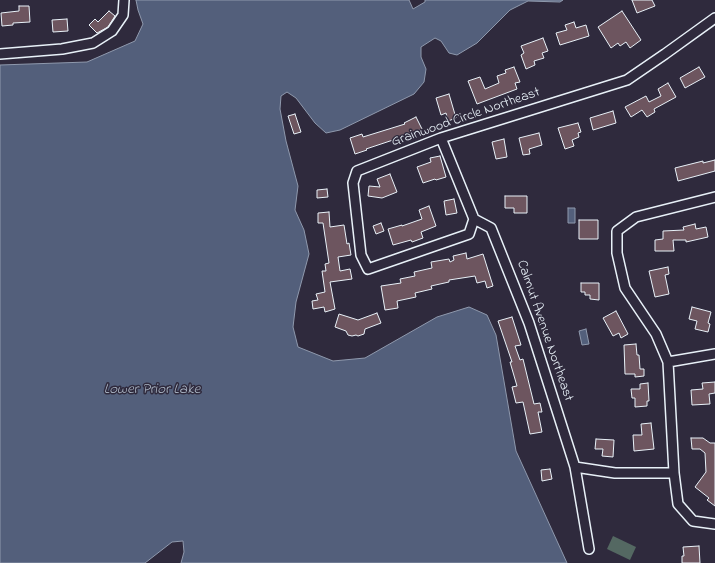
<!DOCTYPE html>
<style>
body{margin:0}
canvas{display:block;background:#2f2a3d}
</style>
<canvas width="715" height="563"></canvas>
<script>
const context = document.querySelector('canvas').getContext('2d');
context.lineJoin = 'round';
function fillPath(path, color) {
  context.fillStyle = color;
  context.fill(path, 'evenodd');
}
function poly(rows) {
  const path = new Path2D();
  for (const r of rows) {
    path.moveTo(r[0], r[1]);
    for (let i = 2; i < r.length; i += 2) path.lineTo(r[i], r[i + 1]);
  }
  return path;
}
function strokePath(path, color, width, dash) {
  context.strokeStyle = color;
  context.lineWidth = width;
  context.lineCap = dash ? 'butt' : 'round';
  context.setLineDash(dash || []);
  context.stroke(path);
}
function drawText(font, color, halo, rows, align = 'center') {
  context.font = font + ' "Indie Flower",sans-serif';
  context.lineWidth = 3;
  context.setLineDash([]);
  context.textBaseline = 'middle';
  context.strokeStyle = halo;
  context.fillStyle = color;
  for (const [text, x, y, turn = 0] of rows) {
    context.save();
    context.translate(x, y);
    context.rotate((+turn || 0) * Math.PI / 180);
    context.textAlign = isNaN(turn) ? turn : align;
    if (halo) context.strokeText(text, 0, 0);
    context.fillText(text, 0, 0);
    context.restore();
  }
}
fillPath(poly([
 [613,536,636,547,630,560,607,549]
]), '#546862');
const water = poly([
 [136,0,409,0,413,9,425,2,425,0,563,0,560,2,528,1,510,10,477,43,457,55,449,53,441,41,435,38,421,47,421,57,426,69,424,82,414,94,340,130,326,133,315,123,296,98,287,92,281,96,280,109,286,141,298,186,295,210,304,230,309,254,296,302,293,327,298,347,333,361,365,358,437,317,469,307,487,315,496,335,516,451,567,563,181,563,184,552,183,541,172,542,145,563,0,563,0,65,87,62,135,41,143,24,138,10,136,0],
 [568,208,575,208,575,223,568,223,568,208],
 [586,329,589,344,582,345,579,331,586,329]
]);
fillPath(water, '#535f7b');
strokePath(water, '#8f99ad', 1);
const building = poly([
 [632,0,652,0,655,6,637,13,632,0],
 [19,6,29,6,30,22,13,23,13,25,2,26,1,13,19,11,19,6],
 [109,11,115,16,108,27,97,33,89,25,95,19,98,22,109,11],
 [622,11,641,40,630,48,626,42,620,46,618,43,611,48,598,27,622,11],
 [67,19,68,31,53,32,52,20,67,19],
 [574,22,576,28,586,25,589,36,560,45,556,33,567,30,565,25,574,22],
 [543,38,548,51,542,53,544,58,534,61,535,65,526,69,521,55,524,53,521,46,543,38],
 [514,67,520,82,515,83,517,89,477,104,468,81,480,77,485,89,499,83,497,76,506,73,505,70,514,67],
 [699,67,705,77,685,88,680,78,699,67],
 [668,83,676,97,654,109,655,112,647,117,642,110,631,117,625,107,646,96,649,102,661,96,658,89,668,83],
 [449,94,456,118,448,121,446,113,441,115,436,98,449,94],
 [613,111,616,123,593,130,590,118,613,111],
 [295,114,301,132,294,134,288,116,295,114],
 [416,117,422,129,408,135,366,149,367,150,355,154,350,138,362,134,363,137,405,124,404,123,416,117],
 [578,123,581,132,578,133,579,137,572,140,574,146,565,149,558,128,578,123],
 [539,133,542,145,529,149,530,154,523,155,519,138,539,133],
 [504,139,507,157,496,159,492,142,504,139],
 [440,156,446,177,436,180,435,179,423,183,417,167,431,162,430,158,440,156],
 [715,160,715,171,678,181,675,168,703,161,703,163,715,160],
 [390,174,397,192,382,198,368,196,369,186,380,187,377,179,390,174],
 [327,189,328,197,317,198,317,190,327,189],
 [505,196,527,196,527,213,514,213,514,208,505,208,505,196],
 [454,199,457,213,446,215,444,201,454,199],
 [429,206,436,226,421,232,423,238,412,242,411,240,393,245,388,229,402,225,402,226,422,219,419,210,429,206],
 [329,212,330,227,344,225,347,244,349,243,351,255,338,257,340,271,350,269,352,279,330,282,335,309,325,312,324,307,313,309,312,301,318,300,316,294,325,292,322,271,326,271,325,264,329,263,323,223,318,223,318,213,329,212],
 [579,220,598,220,598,239,579,239,579,220],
 [381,223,384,231,376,234,373,226,381,223],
 [695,224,696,229,706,227,708,237,686,242,686,240,673,240,674,251,655,251,655,240,663,239,663,231,684,230,683,227,695,224],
 [466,253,467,259,483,254,493,286,487,288,485,281,477,283,475,276,449,280,449,282,431,286,432,289,415,293,416,297,397,301,398,308,385,310,381,286,401,283,400,279,415,276,414,272,432,268,431,262,449,259,450,262,454,260,453,256,466,253],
 [668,267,669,274,665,275,669,294,655,297,649,271,668,267],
 [581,283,599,283,599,300,590,299,590,295,585,295,585,292,581,292,581,283],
 [692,307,711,312,708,323,710,324,708,332,695,329,697,321,689,319,692,307],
 [616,311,628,334,621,338,619,333,613,336,603,318,616,311],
 [377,313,381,323,365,329,364,334,358,336,356,335,352,336,348,335,346,331,335,327,339,314,358,320,377,313],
 [512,317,521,345,515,346,520,360,523,359,534,404,540,403,542,412,538,412,542,432,530,434,523,402,516,403,512,387,517,386,510,362,512,362,498,321,512,317],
 [636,344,637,355,639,355,640,369,644,369,644,376,635,377,635,374,625,374,624,345,636,344],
 [715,382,715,393,709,394,710,404,692,405,691,390,703,389,702,383,715,382],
 [648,383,649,401,647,401,647,406,635,407,635,398,632,398,631,389,640,389,640,384,648,383],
 [651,423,654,449,634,451,633,435,642,435,641,424,651,423],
 [691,438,703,438,710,443,715,443,715,506,707,500,709,498,695,487,706,472,705,453,700,449,692,449,691,438],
 [596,439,614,440,613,457,602,456,603,449,595,449,596,439],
 [550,469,552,479,542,481,541,470,550,469],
 [699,546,700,563,682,563,682,556,684,556,683,547,699,546]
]);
fillPath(building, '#6d555f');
strokePath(building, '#e8f1f8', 1);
const minor = poly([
 [0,54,62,49,93,43,112,31,123,15,124,0],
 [441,138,474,219,491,228,529,323,575,467,589,549],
 [715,197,636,217,617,231,617,253,625,288,656,334,668,362,674,473,678,504,693,521,715,524],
 [474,219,469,234,368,269,361,255,353,183,357,171,441,138,627,80,665,54,715,18],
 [668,362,715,354],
 [575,467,615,473,674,473]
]);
strokePath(minor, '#e8f1f8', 12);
strokePath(minor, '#2f2a3d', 9);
drawText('14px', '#e8f1f8', '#2f2a3d', [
 ["Grainwood Circle Northeast",466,118,-19],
 ["Calmut Avenue Northeast",544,331,71]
]);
drawText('italic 15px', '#acb7c6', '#2f2a3d', [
 ["Lower Prior Lake",152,391]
]);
</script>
